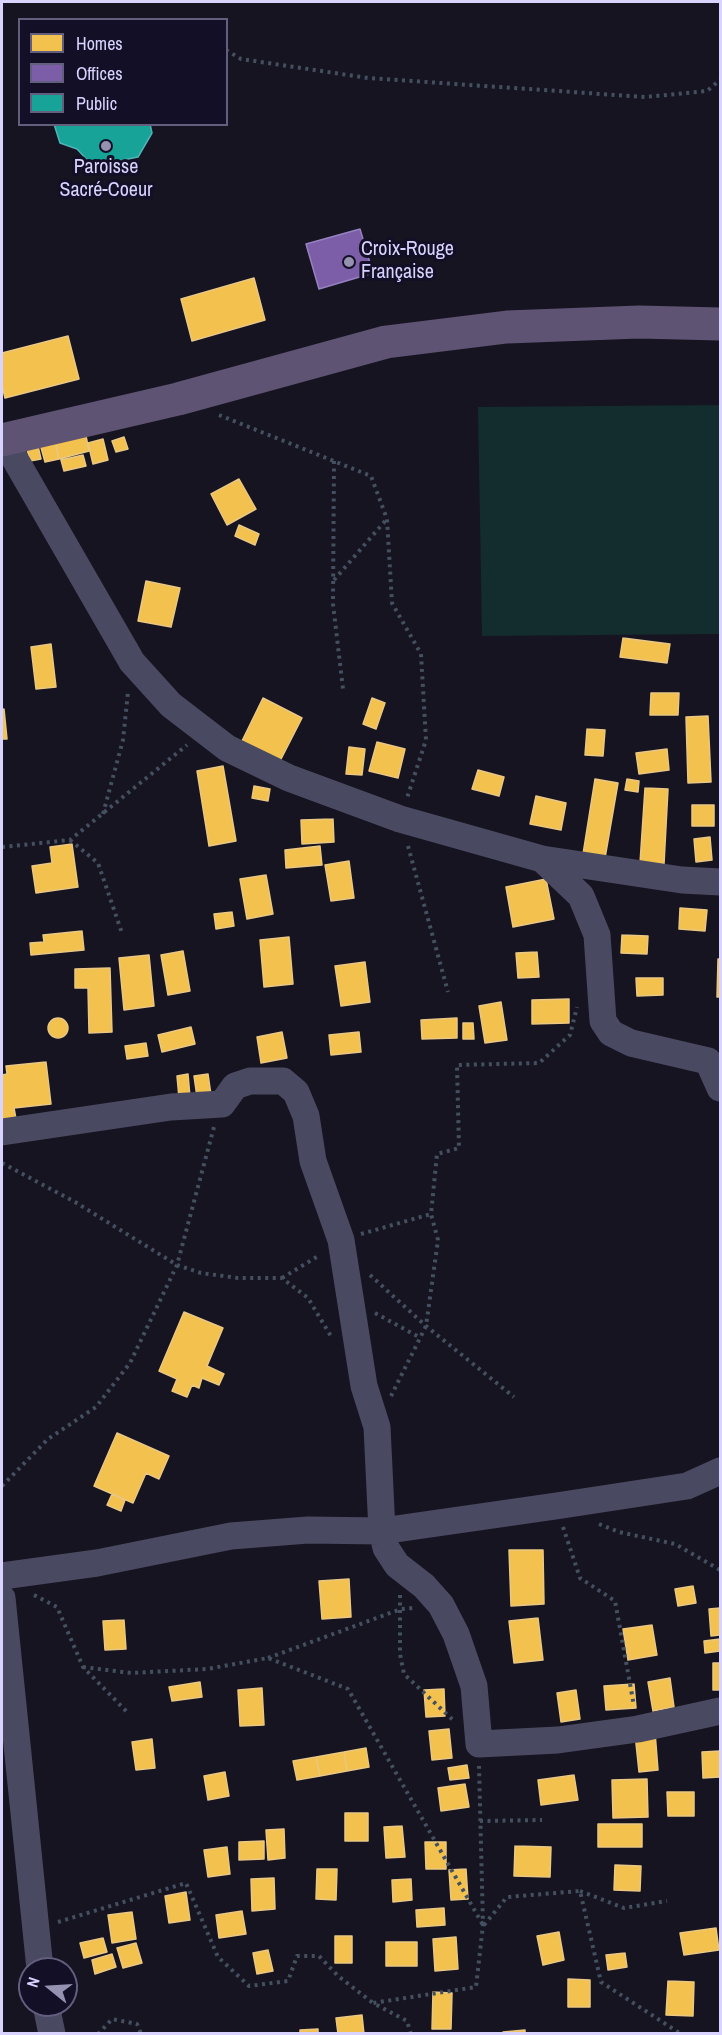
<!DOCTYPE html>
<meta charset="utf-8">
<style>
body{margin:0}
#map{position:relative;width:722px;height:2035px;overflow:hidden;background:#161421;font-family:"Archivo Narrow",sans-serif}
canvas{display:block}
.frame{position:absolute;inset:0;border:3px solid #d9d4ff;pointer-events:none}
.legend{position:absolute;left:18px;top:18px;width:210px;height:108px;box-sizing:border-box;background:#130f26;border:2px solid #625e7d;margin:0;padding:8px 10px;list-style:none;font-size:18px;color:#d9d4ff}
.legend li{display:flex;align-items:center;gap:12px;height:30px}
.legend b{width:30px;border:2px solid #625e7d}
.north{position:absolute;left:18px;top:1957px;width:60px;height:60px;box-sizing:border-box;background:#130f26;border:2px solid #625e7d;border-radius:50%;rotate:288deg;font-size:16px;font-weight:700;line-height:24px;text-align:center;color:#d9d4ff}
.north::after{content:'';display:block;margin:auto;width:21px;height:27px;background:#9591b1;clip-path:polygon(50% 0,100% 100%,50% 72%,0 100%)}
</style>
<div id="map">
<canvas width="722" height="2035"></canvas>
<div class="frame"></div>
<ul class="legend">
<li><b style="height:16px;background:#f2c14e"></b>Homes</li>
<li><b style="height:16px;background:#7b5ea7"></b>Offices</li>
<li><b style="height:16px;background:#17a398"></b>Public</li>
</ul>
<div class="north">N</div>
</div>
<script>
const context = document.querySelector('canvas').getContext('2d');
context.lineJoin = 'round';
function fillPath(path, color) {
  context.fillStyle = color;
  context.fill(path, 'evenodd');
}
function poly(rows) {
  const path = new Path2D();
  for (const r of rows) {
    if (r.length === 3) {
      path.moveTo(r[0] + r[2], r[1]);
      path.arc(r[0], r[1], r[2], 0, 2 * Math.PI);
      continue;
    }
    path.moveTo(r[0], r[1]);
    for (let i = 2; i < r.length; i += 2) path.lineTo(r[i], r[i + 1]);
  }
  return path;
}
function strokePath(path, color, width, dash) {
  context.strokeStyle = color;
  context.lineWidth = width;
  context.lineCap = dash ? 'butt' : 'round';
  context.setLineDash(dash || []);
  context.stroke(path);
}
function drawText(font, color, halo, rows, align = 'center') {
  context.font = font + ' "Archivo Narrow",sans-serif';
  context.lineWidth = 6;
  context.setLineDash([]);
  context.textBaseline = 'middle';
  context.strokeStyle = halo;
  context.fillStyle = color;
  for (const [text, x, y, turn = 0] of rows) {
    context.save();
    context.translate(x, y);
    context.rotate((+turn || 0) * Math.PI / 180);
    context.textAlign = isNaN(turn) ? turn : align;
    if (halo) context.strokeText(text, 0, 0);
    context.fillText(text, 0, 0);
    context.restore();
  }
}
fillPath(poly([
 [720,405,720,634,482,636,478,407]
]), '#132c2d');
const homes = poly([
 [254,278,265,320,192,341,181,299,254,278],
 [68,336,79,379,5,398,2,385,2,353,68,336],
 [85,431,89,451,59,459,55,439,85,431],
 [124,437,128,449,116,452,112,441,124,437],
 [103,439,108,460,93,464,88,443,103,439],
 [55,441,59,459,45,462,40,444,55,441],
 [38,446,41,459,30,461,27,449,38,446],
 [83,455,86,466,64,471,61,460,83,455],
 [239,479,256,509,227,525,211,494,239,479],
 [239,525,259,534,255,545,235,536,239,525],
 [146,581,180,588,171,627,138,621,146,581],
 [623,638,670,644,667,663,620,657,623,638],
 [51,644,56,687,36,689,31,647,51,644],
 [651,693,679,693,678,715,650,715,651,693],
 [263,698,302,718,279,763,241,743,263,698],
 [372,698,385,703,376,729,363,724,372,698],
 [4,709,7,739,2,739,2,710,4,709],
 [708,716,711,782,688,783,686,717,708,716],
 [587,729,605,730,603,756,585,755,587,729],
 [377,742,405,749,398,778,369,771,377,742],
 [349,747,365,749,362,775,346,774,349,747],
 [667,749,669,770,639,774,636,753,667,749],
 [223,766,236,841,209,846,197,771,223,766],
 [478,770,504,777,499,796,472,789,478,770],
 [595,779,618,783,605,858,583,854,595,779],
 [627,779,639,781,638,792,625,790,627,779],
 [254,786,270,789,268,801,252,798,254,786],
 [645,788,668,789,664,864,640,863,645,788],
 [536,796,566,803,561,830,530,824,536,796],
 [692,805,714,805,714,826,692,826,692,805],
 [333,819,334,842,302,844,301,820,333,819],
 [710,837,712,860,696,862,694,839,710,837],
 [72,844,78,887,36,893,32,866,52,863,50,847,72,844],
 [320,846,322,865,286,868,285,850,320,846],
 [349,861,354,898,331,901,325,865,349,861],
 [266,875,273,914,247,919,240,879,266,875],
 [546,879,554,919,513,927,506,887,546,879],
 [680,908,707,910,705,931,679,929,680,908],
 [232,912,234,926,216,929,214,914,232,912],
 [82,931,84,950,31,955,30,943,44,942,43,935,82,931],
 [622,935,648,936,647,954,621,953,622,935],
 [289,937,293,984,264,987,260,940,289,937],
 [183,951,190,991,168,995,161,955,183,951],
 [537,952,539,977,518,978,516,953,537,952],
 [149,955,154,1006,124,1010,119,958,149,955],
 [718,959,720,959,720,997,717,997,718,959],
 [365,962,370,1002,341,1006,335,966,365,962],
 [110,968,112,1032,89,1033,88,988,75,988,75,969,110,968],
 [636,978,663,978,663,995,637,996,636,978],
 [569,999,569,1023,532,1024,532,1000,569,999],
 [501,1002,507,1040,485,1043,479,1006,501,1002],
 [58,1028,10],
 [457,1018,457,1038,422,1039,421,1020,457,1018],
 [463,1023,473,1023,474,1039,463,1039,463,1023],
 [191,1027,195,1044,162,1052,158,1035,191,1027],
 [282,1032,287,1058,261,1063,257,1037,282,1032],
 [359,1032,361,1052,331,1055,329,1035,359,1032],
 [146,1043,148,1056,127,1059,125,1046,146,1043],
 [46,1062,51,1104,14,1108,16,1119,2,1121,2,1075,7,1074,6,1066,46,1062],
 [188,1074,190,1097,179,1098,177,1076,188,1074],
 [208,1074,211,1095,197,1097,194,1076,208,1074],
 [184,1312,223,1328,207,1366,224,1374,219,1385,202,1378,199,1388,192,1385,187,1397,172,1391,177,1379,159,1371,184,1312],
 [117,1433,169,1456,159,1479,146,1473,133,1503,94,1486,117,1433],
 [112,1494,125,1500,121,1511,107,1505,112,1494],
 [509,1550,543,1550,544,1604,511,1606,509,1550],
 [349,1579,351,1617,322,1619,319,1581,349,1579],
 [693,1586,696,1603,678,1606,675,1589,693,1586],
 [720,1608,720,1635,711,1636,709,1609,720,1608],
 [538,1618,543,1660,514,1663,509,1621,538,1618],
 [124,1620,126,1649,105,1650,103,1621,124,1620],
 [652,1625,657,1655,628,1660,623,1629,652,1625],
 [720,1639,720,1651,705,1653,704,1641,720,1639],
 [713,1663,720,1663,720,1690,713,1690,713,1663],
 [670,1678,674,1707,653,1711,648,1682,670,1678],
 [200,1682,202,1697,172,1701,169,1687,200,1682],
 [634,1684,636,1708,606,1710,604,1686,634,1684],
 [262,1688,264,1725,240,1726,238,1690,262,1688],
 [444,1689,445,1716,426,1717,424,1690,444,1689],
 [576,1690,580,1719,561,1722,557,1693,576,1690],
 [449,1729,452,1758,432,1760,429,1731,449,1729],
 [655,1732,658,1770,639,1772,635,1734,655,1732],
 [152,1739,155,1768,136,1770,132,1742,152,1739],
 [366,1748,369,1767,347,1771,344,1752,366,1748],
 [720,1751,720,1777,703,1778,702,1752,720,1751],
 [344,1752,347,1771,320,1776,316,1757,344,1752],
 [316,1757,320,1776,297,1780,293,1761,316,1757],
 [467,1765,469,1778,450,1780,448,1768,467,1765],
 [225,1772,229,1796,208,1800,204,1776,225,1772],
 [574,1775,578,1800,541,1805,538,1780,574,1775],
 [647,1779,648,1817,613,1818,612,1780,647,1779],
 [465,1784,469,1807,441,1811,438,1788,465,1784],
 [667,1792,694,1792,694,1816,668,1816,667,1792],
 [345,1813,368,1813,368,1841,345,1841,345,1813],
 [598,1824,642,1824,642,1847,598,1847,598,1824],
 [402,1826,405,1857,386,1858,384,1827,402,1826],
 [284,1829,285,1858,268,1860,266,1830,284,1829],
 [264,1841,264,1859,239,1860,239,1842,264,1841],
 [425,1842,446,1842,446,1869,426,1869,425,1842],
 [515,1846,551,1847,550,1877,514,1876,515,1846],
 [227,1847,230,1874,208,1877,204,1850,227,1847],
 [615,1865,641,1866,640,1891,614,1890,615,1865],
 [317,1869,337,1869,336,1900,316,1899,317,1869],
 [466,1869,468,1899,451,1900,449,1870,466,1869],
 [274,1878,275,1909,252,1911,251,1879,274,1878],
 [411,1879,412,1900,393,1902,392,1880,411,1879],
 [186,1892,190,1920,169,1923,165,1896,186,1892],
 [444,1908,445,1925,417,1927,416,1910,444,1908],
 [242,1911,246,1934,219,1938,216,1915,242,1911],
 [132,1912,136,1939,112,1943,108,1915,132,1912],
 [716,1928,719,1950,684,1955,680,1933,716,1928],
 [559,1932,564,1960,543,1965,537,1936,559,1932],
 [335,1936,352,1936,352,1963,335,1963,335,1936],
 [456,1937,458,1969,435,1971,433,1939,456,1937],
 [103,1938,107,1952,84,1958,80,1943,103,1938],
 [386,1942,417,1942,417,1966,386,1966,386,1942],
 [136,1943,142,1963,123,1968,117,1948,136,1943],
 [268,1950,273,1971,257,1974,253,1953,268,1950],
 [625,1953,627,1967,608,1970,606,1955,625,1953],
 [112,1954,116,1967,95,1974,92,1960,112,1954],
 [568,1979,590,1980,590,2007,568,2007,568,1979],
 [668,1981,694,1982,693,2016,666,2015,668,1981],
 [433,1992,452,1993,451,2029,432,2029,433,1992],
 [362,2015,364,2034,338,2034,336,2018,362,2015],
 [318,2029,318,2034,300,2034,300,2030,318,2029],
 [525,2030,525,2034,503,2034,503,2032,525,2030]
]);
fillPath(homes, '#f2c14e');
strokePath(homes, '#eac783', 1.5);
const offices = poly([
 [360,229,373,273,319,289,306,244,360,229]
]);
fillPath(offices, '#7b5ea7');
strokePath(offices, '#9781c1', 1.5);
const public = poly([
 [54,124,150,124,152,133,138,157,93,166,77,149,60,143,54,124]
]);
fillPath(public, '#17a398');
strokePath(public, '#51b2b7', 1.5);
strokePath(poly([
 [226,50,241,59,368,78,645,97,707,91,720,80],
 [219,415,371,476,387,519,392,603,421,654,426,740,407,798],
 [334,461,333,604,343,689],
 [334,580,386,520],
 [103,814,123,740,128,692],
 [70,840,98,863,122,933],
 [408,846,448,992],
 [2,847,70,840,187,745],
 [2,1163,75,1202,177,1265,201,1273,238,1278,282,1278,308,1298,332,1338],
 [361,1234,431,1214],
 [370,1275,426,1326,514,1397],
 [282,1278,320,1255],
 [375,1313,419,1337],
 [391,1396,426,1326,438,1240,431,1214,437,1154,459,1148,457,1065,539,1063,570,1035,577,1007],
 [2,1486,48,1439,96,1407,130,1363,177,1265,214,1127],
 [599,1524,619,1532,675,1544,720,1570],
 [563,1527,580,1578,615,1601,634,1706],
 [34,1595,57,1607,83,1667,127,1712],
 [400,1595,400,1654,404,1674,454,1721],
 [268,1658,401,1609,414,1608],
 [83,1667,131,1673,207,1669,268,1658,348,1689,483,1925],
 [480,1821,542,1820],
 [580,1891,624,1908,667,1901],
 [58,1922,186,1883,218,1957,249,1986,288,1981,297,1956,319,1956,338,1976,373,2003],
 [484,1925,507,1897,580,1891,601,1982,681,2034],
 [98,2034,112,2019,137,2024,141,2034],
 [411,2034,407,2021,373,2003,476,1987,483,1925,479,1766]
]), '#44505f', 4, [3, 4.5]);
strokePath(poly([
 [4,440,132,662,171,705,227,748,289,778,400,819,542,859,682,880,720,882],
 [542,859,581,896,597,935,603,1021,611,1033,631,1043,708,1061,720,1088],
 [2,1132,171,1107,222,1104,235,1086,250,1081,283,1081,296,1092,306,1116,313,1161,341,1240,364,1386,377,1427,382,1531,386,1548,397,1565,424,1586,441,1605,456,1634,474,1686,479,1744,558,1740,638,1729,720,1711],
 [2,1576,97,1563,231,1536,308,1530,382,1531,556,1506,687,1486,720,1471],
 [2,1598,40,1969],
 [46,2005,52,2034]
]), '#4a4962', 27);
strokePath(poly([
 [2,440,178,399,386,342,507,327,639,322,720,324]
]), '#5e5373', 33);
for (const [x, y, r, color] of [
 [106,146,6,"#9591b1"],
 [349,262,6,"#9591b1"]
]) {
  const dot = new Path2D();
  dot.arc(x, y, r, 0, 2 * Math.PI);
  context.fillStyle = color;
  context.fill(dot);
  strokePath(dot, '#130f26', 2);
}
drawText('20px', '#d9d4ff', '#130f26', [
 ["Paroisse",106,168],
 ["Sacré-Coeur",106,191],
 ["Croix-Rouge",361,250,"left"],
 ["Française",361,273,"left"]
]);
</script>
